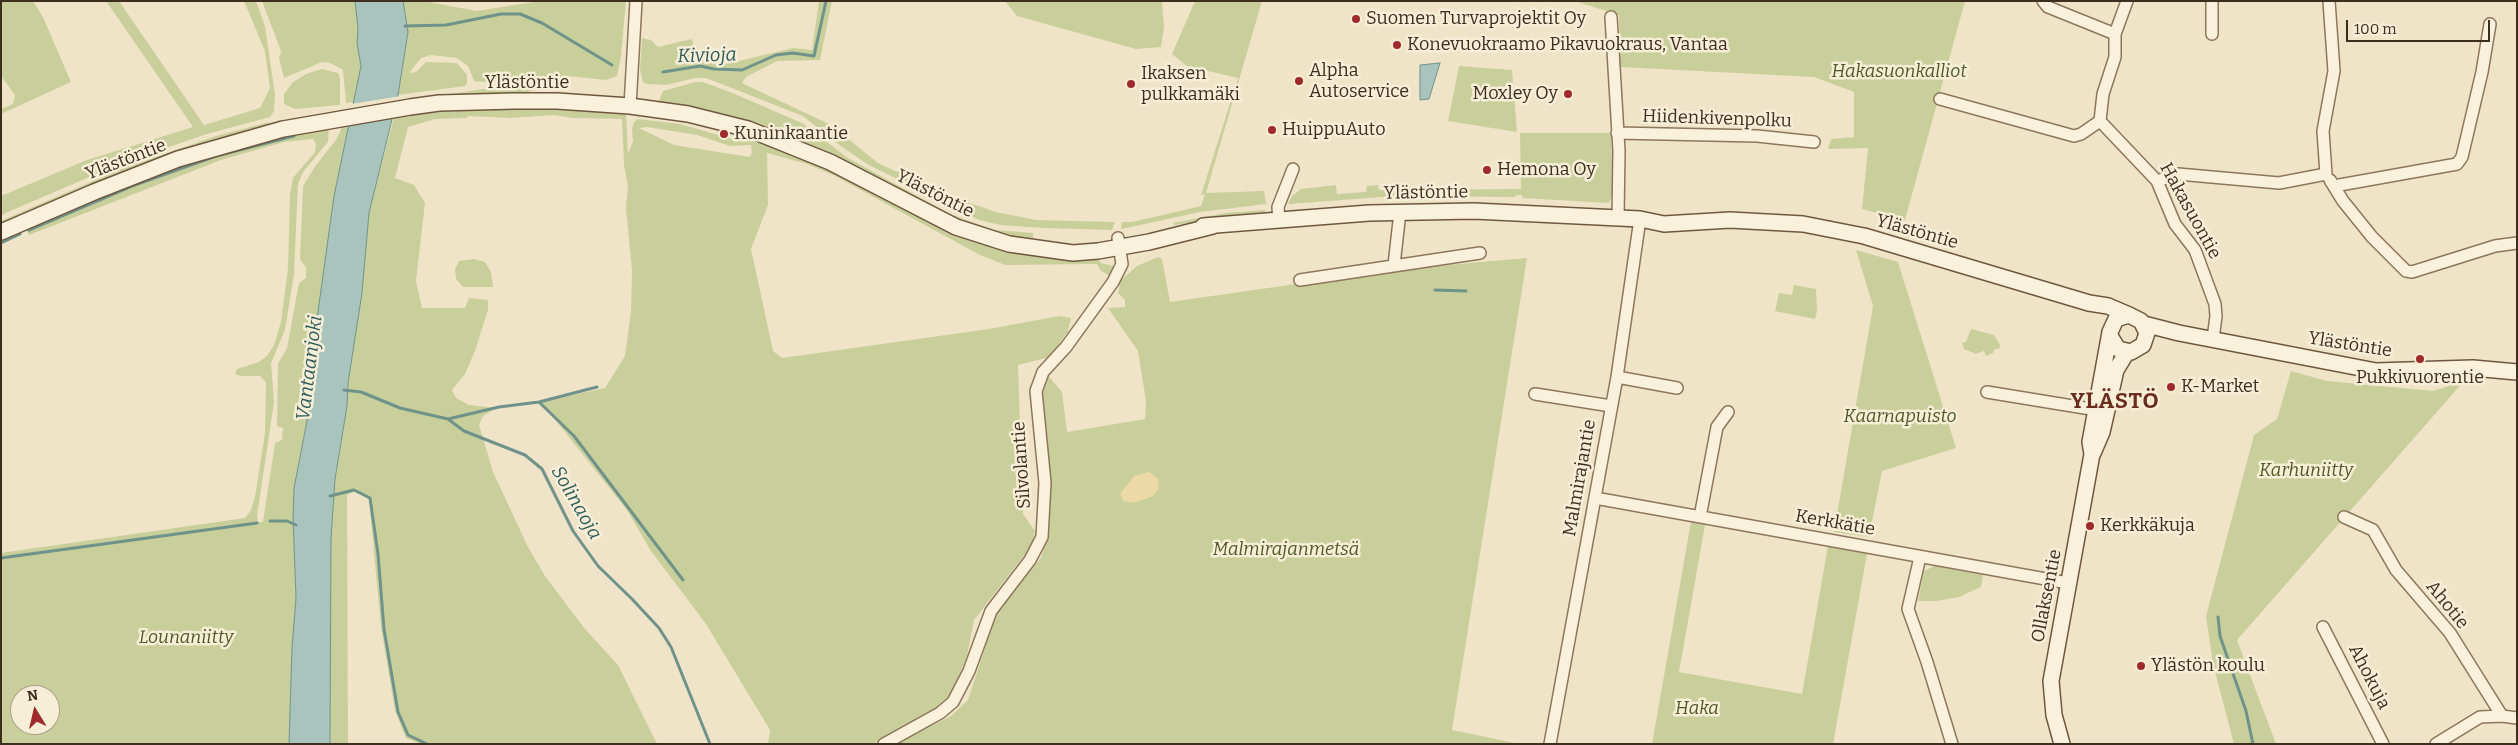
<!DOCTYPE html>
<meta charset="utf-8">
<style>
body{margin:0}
#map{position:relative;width:2518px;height:745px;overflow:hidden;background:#f0e4c8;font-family:Bitter,serif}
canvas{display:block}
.frame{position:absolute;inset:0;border:2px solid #3d2e20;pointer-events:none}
.north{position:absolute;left:10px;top:685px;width:50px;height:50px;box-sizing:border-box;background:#f7eed8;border:1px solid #ada18e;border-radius:50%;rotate:351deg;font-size:14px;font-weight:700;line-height:20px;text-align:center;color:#3d2e20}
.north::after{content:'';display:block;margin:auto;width:18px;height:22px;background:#9e2a2b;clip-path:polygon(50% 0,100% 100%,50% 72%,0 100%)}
.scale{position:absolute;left:2346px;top:20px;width:144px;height:22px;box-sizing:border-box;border:2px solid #3d2e20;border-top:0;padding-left:6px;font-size:15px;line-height:18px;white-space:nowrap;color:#3d2e20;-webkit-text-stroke:4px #f7eed8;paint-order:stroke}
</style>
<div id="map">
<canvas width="2518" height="745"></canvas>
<div class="frame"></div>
<div class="north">N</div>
<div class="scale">100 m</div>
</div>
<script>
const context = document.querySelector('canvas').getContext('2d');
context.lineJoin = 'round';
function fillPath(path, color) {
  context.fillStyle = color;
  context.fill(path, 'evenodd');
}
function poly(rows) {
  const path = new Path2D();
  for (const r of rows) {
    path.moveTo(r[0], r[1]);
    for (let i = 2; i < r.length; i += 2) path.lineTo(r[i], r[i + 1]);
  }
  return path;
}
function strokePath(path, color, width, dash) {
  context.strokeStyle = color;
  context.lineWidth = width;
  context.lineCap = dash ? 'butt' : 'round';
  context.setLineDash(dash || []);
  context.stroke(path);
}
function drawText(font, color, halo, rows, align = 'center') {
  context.font = font + ' Bitter,serif';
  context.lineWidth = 5;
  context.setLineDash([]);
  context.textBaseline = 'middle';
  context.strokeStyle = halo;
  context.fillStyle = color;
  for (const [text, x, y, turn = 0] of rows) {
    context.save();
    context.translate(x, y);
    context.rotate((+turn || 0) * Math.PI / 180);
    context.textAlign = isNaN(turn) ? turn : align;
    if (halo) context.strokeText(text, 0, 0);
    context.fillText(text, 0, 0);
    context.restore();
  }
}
fillPath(poly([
 [1,1,33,1,43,17,71,82,1,114,1,109,13,104,15,95,1,76],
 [106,1,119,1,204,125,260,108,270,88,265,51,244,1,256,1,265,26,275,95,274,111,270,117,207,134,122,163,1,215,1,196,87,160,193,127],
 [262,1,355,1,358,28,357,43,361,66,354,102,346,103,343,70,330,63,322,62,284,78,279,58,281,51],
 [403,1,423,1,477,11,540,1,626,1,621,57,617,76,606,80,568,76,482,82,474,81,468,66,457,58,431,55,421,58,409,73,416,72,426,62,457,63,467,75,467,83,465,86,398,95,408,32],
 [819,1,832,1,820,60,777,61,746,77,742,83,831,125,878,163,897,172,900,170,961,200,996,212,1036,220,1115,222,1112,230,1043,228,1000,225,979,220,867,164,842,147,803,116,706,78,695,78,666,85,647,84,643,82,640,70,642,38,651,40,658,47,692,39,695,53,718,66,793,48,812,50],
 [1005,1,1162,1,1164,27,1161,47,1136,49,1017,16],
 [1195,1,1262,1,1206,193,1264,191,1266,204,1200,212,1121,229,1122,222,1132,222,1201,206,1205,194,1201,195,1238,78,1187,66,1172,54],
 [1575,1,1965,1,1905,220,1862,209,1868,148,1828,149,1831,139,1854,137,1854,92,1814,77,1620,67,1619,15],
 [1459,66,1512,70,1517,132,1448,121],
 [322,69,338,73,340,79,340,105,295,109,284,104,284,94,293,82,306,74],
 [695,82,703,82,730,92,802,123,848,158,950,214,995,230,1033,233,1033,238,1010,238,989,233,700,110,659,101,663,91],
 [551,87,522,93,433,97,483,89],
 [574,109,626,114,628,154,633,141,632,129,634,122,638,119,680,124,732,139,735,135,755,137,807,157,975,240,997,248,1031,254,1095,254,1101,263,1113,266,1112,277,1101,271,1097,264,1005,265,980,255,835,176,807,164,767,153,768,205,751,249,773,351,782,358,989,329,1059,316,1071,318,1068,331,1050,357,1018,365,1023,514,1035,531,1032,545,974,620,967,656,953,689,942,706,873,744,768,744,770,730,706,624,651,551,627,510,541,402,605,388,625,356,631,311,632,270,626,208,628,186,624,165,622,119,572,118,554,115,510,118,467,116,468,118,435,119,408,127,395,178,414,185,425,203,416,281,422,308,465,308,469,298,488,300,488,310,475,351,465,374,452,390,456,398,469,405,496,408,483,416,479,425,493,472,528,547,545,576,585,629,618,665,657,744,421,744,406,738,395,711,381,627,369,499,354,491,347,495,348,744,330,744,331,539,335,479,347,406,348,383,362,293,369,213,394,117,421,112,452,110],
 [647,127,697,135,730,146,751,145,752,152,750,157,674,145,639,128],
 [269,122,265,127,1,225,1,221,118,170,216,136],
 [350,124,334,196,316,326,314,385,294,488,293,518,296,598,292,648,289,744,1,744,1,553,245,518,251,510,255,497,265,433,266,382,260,376,240,376,235,374,237,369,259,362,267,356,274,345,281,322,288,268,290,194,293,178,315,152,316,144,313,139,284,142,221,160,29,235,26,229,28,226,179,166,269,138,329,127,328,142,303,172,298,184,294,274,285,330,271,363,274,402,257,516,258,522,263,522,275,443,282,440,283,428,277,426,278,364,287,348,299,283,306,278,306,268,300,259,303,186,316,165,336,140,343,125],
 [20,695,50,695,50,725,20,725],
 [1520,133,1611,133,1613,194,1609,203,1522,198,1522,195,1516,195,1515,197,1396,196,1288,204,1292,196,1301,189,1336,185,1337,194,1366,192,1367,186,1378,185,1379,190,1521,189],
 [1265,210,1265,214,1174,225,1173,223,1225,213],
 [1856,250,1898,262,1956,448,1882,471,1869,537,1834,532,1873,306],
 [1158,257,1162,259,1170,302,1401,269,1527,258,1452,730,1520,744,895,744,951,716,968,700,997,611,1041,558,1047,539,1050,512,1047,458,1040,409,1046,373,1062,392,1067,432,1145,419,1146,401,1138,351,1108,308,1125,307,1125,300,1118,293,1121,280,1137,266],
 [474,259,485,262,491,272,493,287,463,287,456,279,455,269,459,261],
 [1794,285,1816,289,1817,311,1815,319,1775,311,1779,293,1792,295],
 [1971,329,1994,335,2000,345,1999,349,1995,349,1993,353,1986,356,1984,351,1976,354,1964,349,1962,343,1966,342],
 [2291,371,2327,381,2433,391,2464,381,2237,640,2276,744,2234,744,2213,664,2206,616,2254,435,2277,419],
 [1691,522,1705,525,1679,672,1802,694,1828,546,1867,554,1833,744,1652,744],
 [1934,566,1983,575,1981,587,1959,597,1937,601,1918,601,1924,571]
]), '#c9cf9b');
fillPath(poly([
 [1149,472,1158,479,1159,489,1153,496,1134,503,1123,501,1120,494,1134,476]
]), '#ecd9a5');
const water = poly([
 [355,1,403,1,408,32,398,95,369,213,362,293,348,383,347,406,335,479,331,539,330,744,289,744,292,648,296,598,293,518,294,488,314,385,316,326,334,196,361,66,357,43,358,28,355,1],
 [1440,63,1429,99,1420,100,1420,65,1440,63]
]);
fillPath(water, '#a9c4bc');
strokePath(water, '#6f938a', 1);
fillPath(poly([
 [401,96,397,116,348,123,351,104]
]), '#f0e4c8');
strokePath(poly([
 [405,26,446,25,501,14,520,14,542,23,612,65],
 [663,72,700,66,714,69,742,70,776,55,793,53,814,56,826,1],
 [29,230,132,186,216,156,294,136],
 [1,243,20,234],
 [1435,290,1466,291],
 [344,390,361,392,400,408,448,419,464,431,525,455,542,469,573,531,598,566,632,599,659,628,671,647,710,744],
 [539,402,574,436,683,580],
 [448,419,499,407,539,402,597,387],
 [330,496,354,490,370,498,378,554,384,629,398,712,408,735,427,744],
 [270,521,287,521,296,525],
 [1,558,257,523],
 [2218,617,2220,636,2246,711,2253,744]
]), '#6f938a', 3);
const street = poly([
 [2043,1,2048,7,2115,34],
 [2127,1,2115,34,2115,57,2103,94,2100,121,2157,181,2175,224,2195,250,2215,304,2216,316,2213,339],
 [2212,1,2212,34],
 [1611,17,1619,151,1618,218],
 [1940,99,2074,136,2081,134,2100,121],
 [630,106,636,1],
 [1617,133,1757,136,1814,142],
 [2330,180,2343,201,2372,237,2406,271,2412,272,2495,246,2517,243],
 [2157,181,2178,174,2279,183,2326,174,2323,131,2334,71,2329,1],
 [2334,186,2457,164,2462,157,2482,72,2490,24],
 [1279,220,1278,207,1293,169],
 [1394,265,1400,212],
 [1300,280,1480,253],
 [1617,377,1677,388],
 [1987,392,2103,411],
 [1535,394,1611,406],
 [1595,498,2068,583],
 [1700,517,1717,427,1728,412],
 [2344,517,2373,530,2396,570,2450,633,2502,716,2517,718],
 [1920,557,1908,609,1927,662,1952,744],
 [2323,627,2383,744],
 [884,744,940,713,953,702,969,671,991,611,1030,560,1042,537,1045,483,1036,391,1043,372,1066,347,1113,282,1122,264,1118,238],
 [1550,744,1617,377,1640,219],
 [2436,744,2480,717,2502,716]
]);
const secondary = poly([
 [1203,226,1369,213,1474,211,1640,219,1664,224,1730,220,1803,224,1864,236,2089,303,2108,306,2129,315],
 [1,232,94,192,178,159,283,129,410,107,439,103,514,101,557,101,630,106,688,114,748,129,830,162,956,227,1009,244,1073,253,1098,251,1149,242,1213,226],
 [2144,324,2179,333,2376,371,2473,368,2517,372],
 [2093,453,2102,432,2116,370,2127,352],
 [2062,744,2054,715,2051,681,2092,454,2090,442,2110,332,2116,319,2129,315,2141,321,2147,333,2143,345,2131,352,2118,349,2110,336]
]);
strokePath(street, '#8d765c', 14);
strokePath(secondary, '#6f573f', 18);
strokePath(street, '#faf1dc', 11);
strokePath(secondary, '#faf1dc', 15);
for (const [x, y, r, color] of [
 [1356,19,5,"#9e2a2b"],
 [1397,45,5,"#9e2a2b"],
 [1299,81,5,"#9e2a2b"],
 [1131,84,5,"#9e2a2b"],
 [1568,94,5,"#9e2a2b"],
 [1272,130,5,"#9e2a2b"],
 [724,134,5,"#9e2a2b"],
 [1487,170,5,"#9e2a2b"],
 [2420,359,5,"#9e2a2b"],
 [2171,387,5,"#9e2a2b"],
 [2090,526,5,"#9e2a2b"],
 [2141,666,5,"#9e2a2b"]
]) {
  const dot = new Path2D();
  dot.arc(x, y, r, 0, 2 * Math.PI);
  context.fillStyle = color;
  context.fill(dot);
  strokePath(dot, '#f7eed8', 2);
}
drawText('18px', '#3d2e20', '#f7eed8', [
 ["Suomen Turvaprojektit Oy",1366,19],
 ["Konevuokraamo Pikavuokraus, Vantaa",1407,45],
 ["Alpha",1309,71],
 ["Autoservice",1309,92],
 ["Ikaksen",1141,74],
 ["pulkkamäki",1141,95],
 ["Moxley Oy",1558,94,"right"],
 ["HuippuAuto",1282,130],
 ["Kuninkaantie",734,134],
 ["Hemona Oy",1497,170],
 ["Pukkivuorentie",2420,378,"center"],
 ["K-Market",2181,387],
 ["Kerkkäkuja",2100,526],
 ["Ylästön koulu",2151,666]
], 'left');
drawText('italic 18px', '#4d5a26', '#f7eed8', [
 ["Hakasuonkalliot",1899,72],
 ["Kaarnapuisto",1900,417],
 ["Karhuniitty",2306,471],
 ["Malmirajanmetsä",1286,550],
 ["Lounaniitty",186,638],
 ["Haka",1697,709]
]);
drawText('18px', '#3d2e20', '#f7eed8', [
 ["Ylästöntie",527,83],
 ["Hiidenkivenpolku",1717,119,2],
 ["Ylästöntie",126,160,-21],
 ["Ylästöntie",1426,193,-1],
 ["Ylästöntie",935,194,27],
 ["Hakasuontie",2190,211,61],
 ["Ylästöntie",1917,232,16],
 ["Ylästöntie",2350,345,9],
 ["Silvolantie",1022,465,-94],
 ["Malmirajantie",1580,478,-80],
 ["Kerkkätie",1835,523,10],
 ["Ollaksentie",2047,596,-79],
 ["Ahotie",2447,605,51],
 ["Ahokuja",2369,677,63]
]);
drawText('italic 19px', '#2f5d5a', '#f7eed8', [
 ["Kivioja",707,56,-2],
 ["Vantaanjoki",310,368,-83],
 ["Solinaoja",576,503,60]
]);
context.letterSpacing = '1px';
drawText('bold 22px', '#6b2e1e', '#f7eed8', [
 ["YLÄSTÖ",2115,402]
]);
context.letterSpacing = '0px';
</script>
